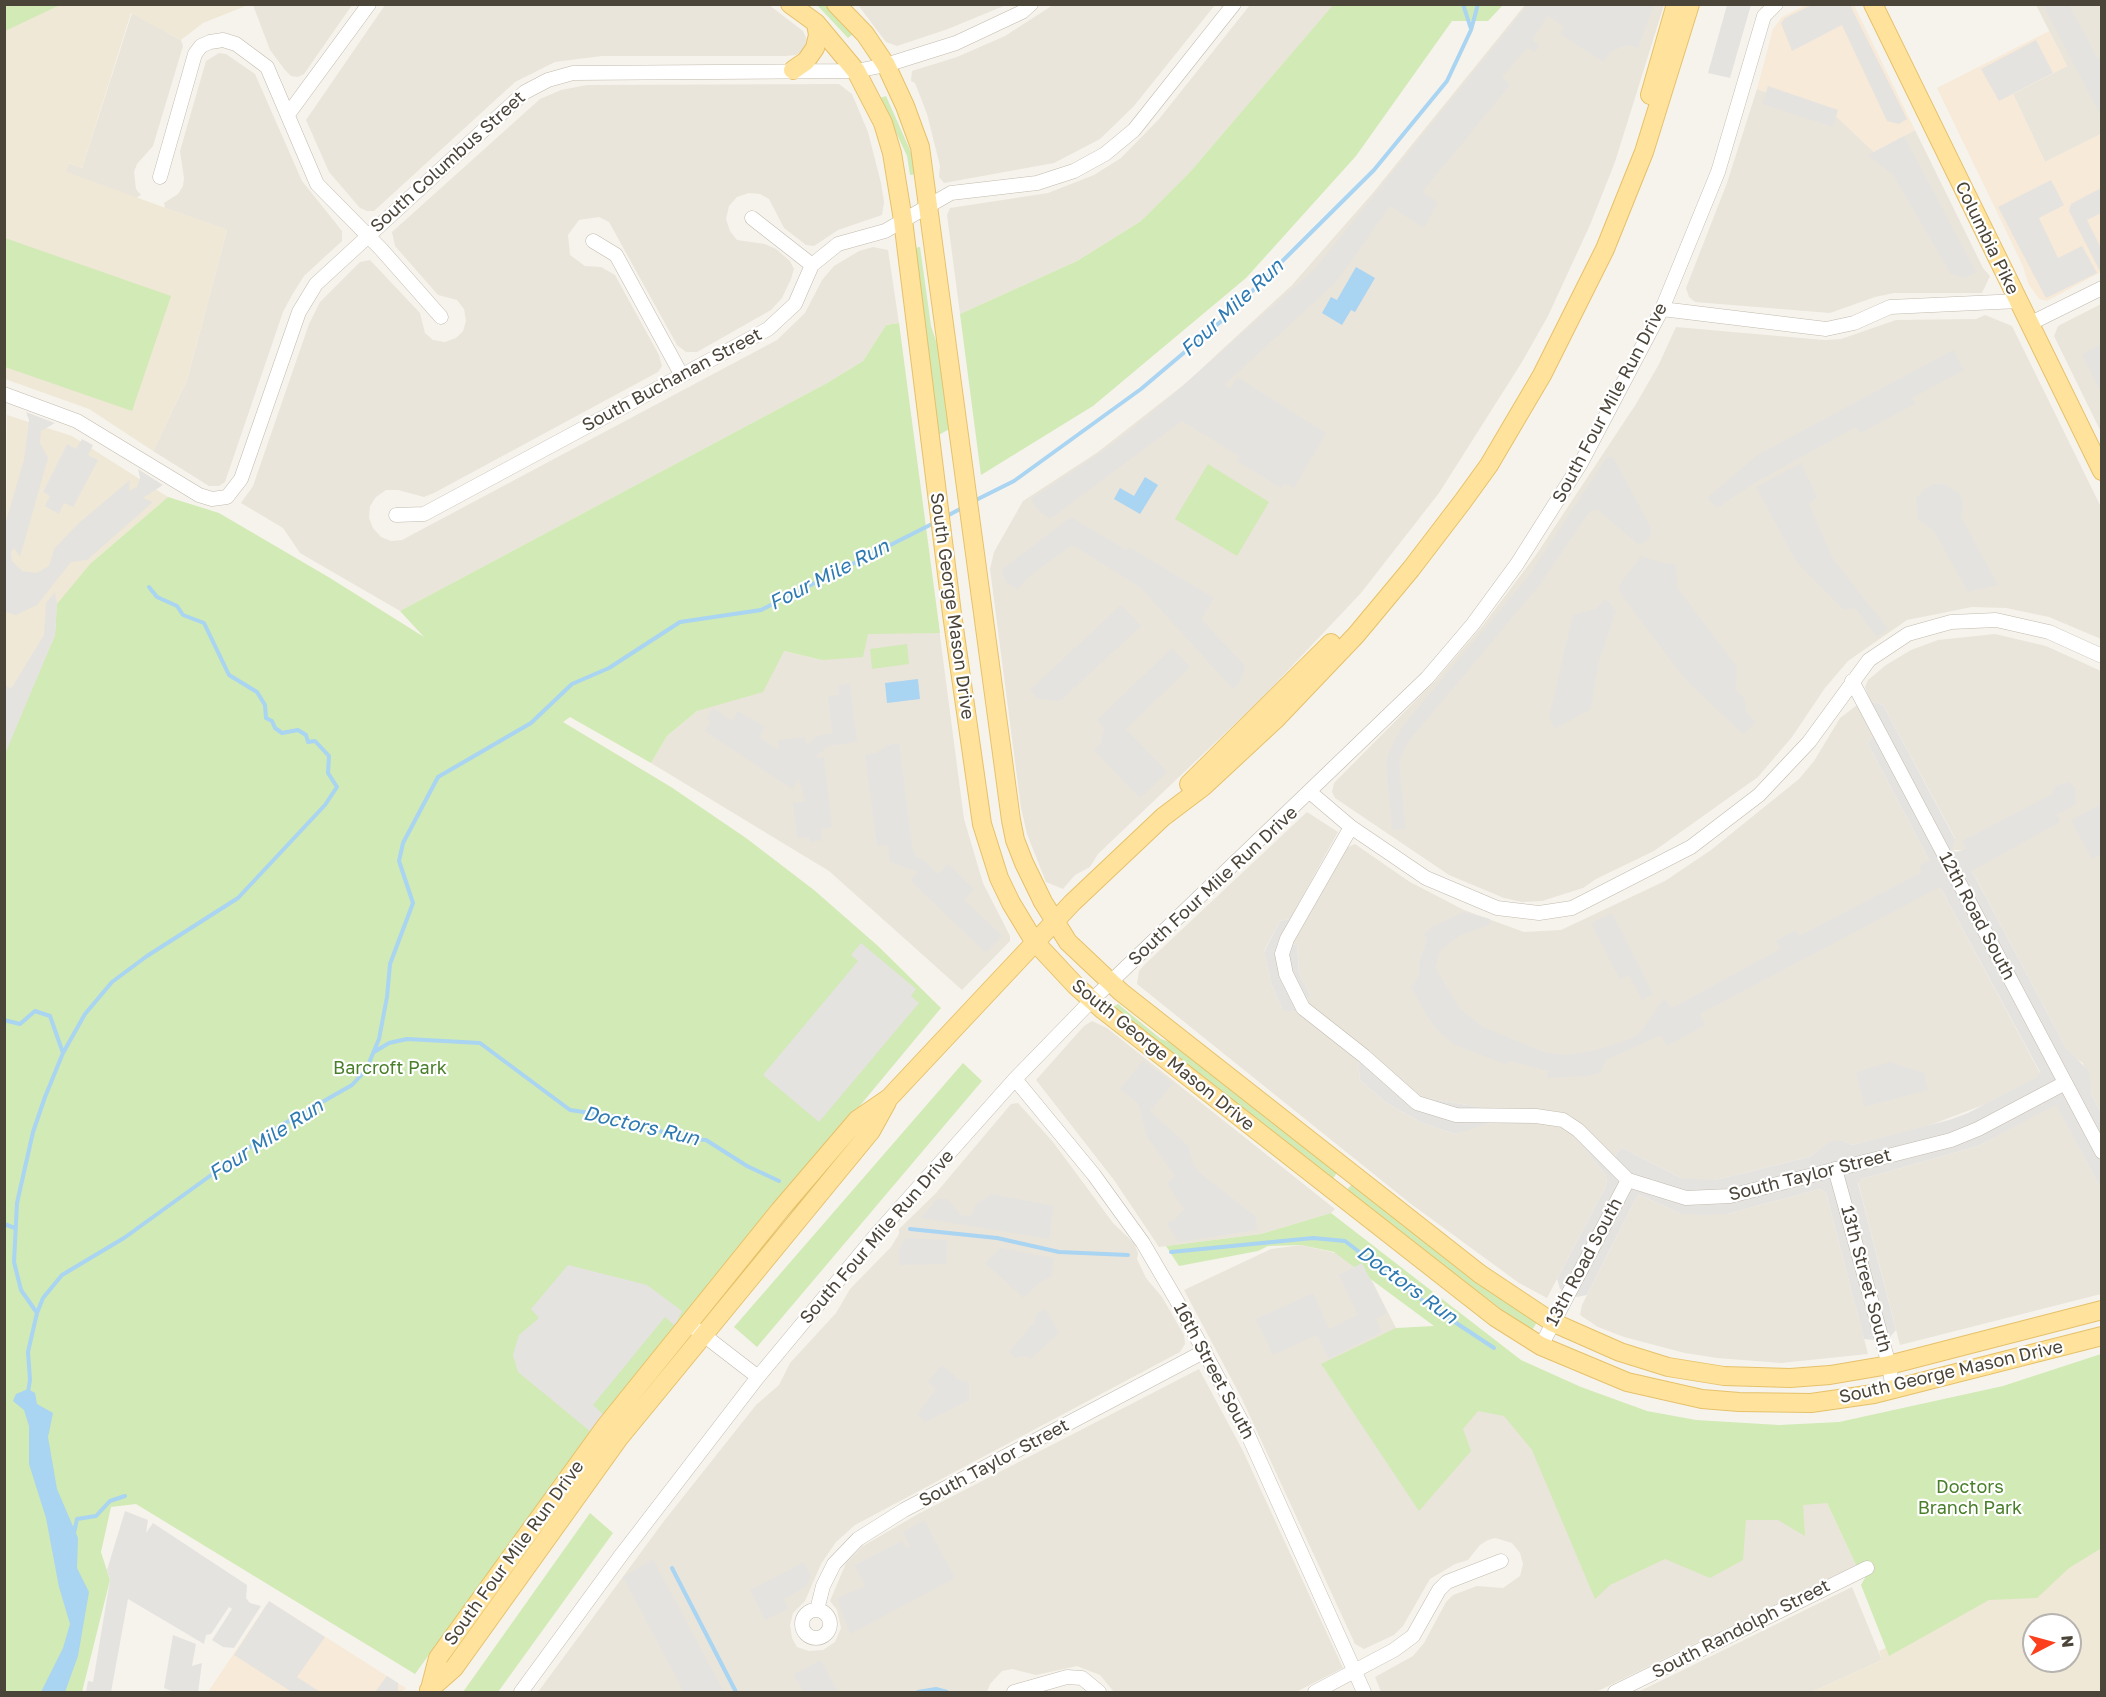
<!DOCTYPE html>
<style>
body{margin:0}
#map{position:relative;width:2106px;height:1697px;overflow:hidden;background:#f6f3ec;font-family:"Golos Text",sans-serif}
canvas{display:block}
.frame{position:absolute;inset:0;border:6px solid #4b4439;pointer-events:none}
.north{position:absolute;left:2022px;top:1613px;width:60px;height:60px;box-sizing:border-box;background:#fff;border:2px solid #b7b4b0;border-radius:50%;rotate:84deg;font-size:16px;font-weight:700;line-height:24px;text-align:center;color:#4b4439}
.north::after{content:'';display:block;margin:auto;width:21px;height:27px;background:#fc3f1d;clip-path:polygon(50% 0,100% 100%,50% 72%,0 100%)}
</style>
<div id="map">
<canvas width="2106" height="1697"></canvas>
<div class="frame"></div>
<div class="north">N</div>
</div>
<script>
const context = document.querySelector('canvas').getContext('2d');
context.lineJoin = 'round';
function fillPath(path, color) {
  context.fillStyle = color;
  context.fill(path, 'evenodd');
}
function poly(rows) {
  const path = new Path2D();
  for (const r of rows) {
    if (r.length === 3) {
      path.moveTo(r[0] + r[2], r[1]);
      path.arc(r[0], r[1], r[2], 0, 2 * Math.PI);
      continue;
    }
    path.moveTo(r[0], r[1]);
    for (let i = 2; i < r.length; i += 2) path.lineTo(r[i], r[i + 1]);
  }
  return path;
}
function strokePath(path, color, width, dash) {
  context.strokeStyle = color;
  context.lineWidth = width;
  context.lineCap = dash ? 'butt' : 'round';
  context.setLineDash(dash || []);
  context.stroke(path);
}
function drawText(font, color, halo, rows, align = 'center') {
  context.font = font + ' "Golos Text",sans-serif';
  context.lineWidth = 4.5;
  context.setLineDash([]);
  context.textBaseline = 'middle';
  context.strokeStyle = halo;
  context.fillStyle = color;
  for (const [text, x, y, turn = 0] of rows) {
    context.save();
    context.translate(x, y);
    context.rotate((+turn || 0) * Math.PI / 180);
    context.textAlign = isNaN(turn) ? turn : align;
    if (halo) context.strokeText(text, 0, 0);
    context.fillText(text, 0, 0);
    context.restore();
  }
}
fillPath(poly([
 [253,5,352,5,304,74,298,77,291,76,285,70,270,50],
 [385,5,769,5,803,31,807,40,805,50,796,55,786,56,602,56,555,62,515,82,374,211,367,211,360,208,329,172,306,120],
 [858,5,1006,5,948,29,897,46,886,42],
 [1053,5,1215,5,1134,106,1100,139,1054,163,944,183,939,177,940,166,927,114,915,83,911,81,912,71,957,57,1005,36],
 [1250,5,1334,5,1190,172,1141,221,1077,261,960,314,947,215,950,208,1048,193,1094,175,1121,158,1159,119],
 [1525,5,1664,5,1615,162,1590,225,1548,316,1522,362,1439,493,1361,593,1260,700,1098,854,1090,867,1075,875,1063,889,1046,882,1027,834,1021,808,990,569,994,552,1023,501,1098,452,1186,383,1292,285,1372,194],
 [2036,5,2101,5,2101,134,2045,162,2013,94,2067,66],
 [132,13,181,40,183,46,153,146,137,164,134,172,136,189,141,195,136,198,65,172,69,163,82,168],
 [219,53,226,54,255,74,302,181,342,231,342,241,304,276,292,295,283,312,225,482,219,486,209,486,153,451,187,380,227,230,165,208,164,203,178,194,183,186,184,178,180,151,206,61],
 [839,84,852,94,868,132,881,183,884,202,882,215,838,230,814,246,806,245,784,228,769,199,760,194,749,193,737,197,729,206,726,219,730,231,737,240,765,244,776,249,790,261,794,269,791,279,782,298,771,310,697,352,686,352,677,345,609,222,599,217,579,220,568,235,570,255,585,266,601,267,615,275,659,355,662,366,658,372,434,493,424,497,398,490,386,490,376,497,370,506,369,518,373,528,381,537,391,541,402,540,777,340,805,313,822,280,834,266,859,251,873,247,888,250,899,323,886,325,863,361,827,383,400,611,300,553,283,528,241,503,253,486,309,324,320,302,360,262,370,260,420,313,425,333,433,340,445,342,456,338,463,331,466,321,464,309,457,300,438,295,395,246,392,232,540,99,561,90,587,85],
 [1757,89,1836,116,1874,152,1915,130,1983,268,1990,276,1982,293,1894,293,1875,297,1830,313,1695,302,1689,297,1686,288,1727,183],
 [2101,304,2101,432,2054,336,2058,326],
 [1985,315,2012,326,2101,507,2101,639,2049,617,2006,608,1972,607,1907,620,1848,661,1825,688,1792,737,1758,777,1654,851,1596,879,1583,888,1542,901,1522,902,1504,898,1449,875,1335,798,1332,792,1334,783,1435,681,1483,625,1536,555,1636,404,1659,364,1676,327,1824,340,1841,339,1896,320,1976,319],
 [937,613,964,819,983,883,1010,936,1010,941,962,990,829,871,651,763,667,736,697,711,784,651,822,660,848,629],
 [1995,634,2046,646,2101,671,2101,1113,2091,1093,2083,1063,2073,1057,2066,1048,1961,850,1951,850,1955,838,1883,705,1870,701,1865,687,1868,680,1886,665,1911,650,1938,640],
 [1857,705,1873,734,1868,744,1929,860,1940,887,2040,1073,2038,1077,1986,1104,1925,1127,1852,1145,1843,1141,1831,1142,1809,1157,1715,1180,1699,1181,1681,1178,1621,1147,1615,1156,1570,1115,1555,1111,1491,1109,1420,1097,1304,1001,1311,996,1299,973,1297,944,1291,945,1346,848,1355,844,1410,882,1464,910,1524,932,1561,930,1665,881,1711,850,1799,779,1814,761,1840,718],
 [1307,812,1338,832,1290,919,1280,921,1264,951,1272,986,1283,1011,1297,1011,1358,1059,1360,1080,1367,1086,1385,1102,1422,1123,1455,1134,1478,1125,1491,1123,1551,1123,1571,1131,1606,1176,1607,1184,1547,1298,1519,1283,1411,1204,1137,984,1139,971,1144,965],
 [1092,1021,1107,1028,1335,1209,1331,1213,1261,1234,1159,1247,1114,1180,1036,1080,1084,1026],
 [1018,1103,1053,1142,1113,1223,1134,1243,1138,1253,1137,1259,1146,1278,1162,1297,1184,1335,1185,1344,1180,1352,855,1525,836,1542,821,1564,805,1601,793,1613,790,1625,792,1638,797,1647,809,1651,823,1650,835,1642,841,1628,837,1610,830,1601,846,1563,863,1546,918,1514,1199,1369,1242,1449,1343,1668,1296,1692,1114,1692,1100,1675,1077,1666,1036,1675,1012,1669,1002,1671,990,1684,987,1692,538,1692,664,1521,756,1405,779,1385,790,1363,836,1313,850,1289,891,1247,899,1234,899,1229,936,1193,1011,1104],
 [2056,1104,2101,1189,2101,1294,1900,1345,1858,1182,1862,1179,1978,1146],
 [1820,1189,1826,1193,1868,1354,1781,1363,1717,1358,1685,1353,1624,1337,1598,1327,1580,1315,1582,1305,1637,1196,1640,1195,1681,1214,1727,1214],
 [1301,1245,1361,1259,1398,1332,1323,1367,1350,1406,1384,1435,1501,1383,1819,1486,1856,1565,1596,1692,1381,1692,1375,1677,1413,1656,1424,1643,1446,1602,1453,1595,1477,1586,1503,1588,1520,1576,1523,1564,1520,1553,1512,1543,1495,1538,1488,1540,1480,1545,1468,1560,1455,1564,1430,1579,1403,1626,1394,1635,1364,1649,1355,1644,1242,1399,1184,1290,1271,1249],
 [1852,1587,1882,1660,1812,1692,1638,1692]
]), '#eae5da');
fillPath(poly([
 [1806,5,1854,5,1915,130,1874,152,1836,116,1757,89,1773,29,1782,17],
 [2049,31,2067,66,2013,94,2045,162,2101,134,2101,272,2047,301,2039,299,2028,283,2023,266,1937,88],
 [269,1601,398,1683,406,1688,402,1692,208,1692]
]), '#f7ead8');
fillPath(poly([
 [5,5,248,5,203,23,181,40,131,13,82,168,69,163,66,172,227,230,187,380,153,451,89,409,5,379],
 [7,415,72,436,168,497,91,563,55,635,5,754],
 [2100,1548,2101,1692,1812,1692,1882,1660,1879,1651],
 [2034,1625,2070,1625,2070,1661,2034,1661]
]), '#efe8d6');
fillPath(poly([
 [1334,4,1503,5,1488,21,1452,21,1356,156,1246,278,1093,406,981,475,960,314,1077,261,1141,221,1190,172],
 [5,5,60,5,5,31],
 [817,5,827,5,853,34,848,38],
 [886,96,914,159,918,174,910,175,907,156,880,98],
 [5,238,171,296,132,411,5,367],
 [920,247,931,326,942,359,951,428,937,436,913,248],
 [899,323,940,633,868,634,863,657,822,660,784,651,763,692,697,711,667,736,651,763,570,717,563,722,671,787,746,838,814,890,878,946,941,1008,653,1355,570,1460,415,1674,136,1504,111,1507,101,1552,110,1580,82,1692,5,1692,4,754,55,635,57,604,91,563,168,497,219,513,330,578,424,637,400,611,827,383,863,361,886,325],
 [1208,464,1269,502,1237,556,1175,519],
 [907,644,909,664,872,669,870,649],
 [1118,1004,1161,1039,1183,1047,1338,1171,1332,1180,1113,1007],
 [963,1063,982,1081,757,1347,734,1327],
 [1353,1183,1498,1297,1537,1322,1531,1332,1346,1191],
 [1331,1213,1521,1360,1581,1387,1647,1411,1696,1420,1779,1425,1839,1422,2003,1386,2101,1354,2101,1553,2100,1549,2069,1568,2037,1598,1989,1600,1889,1656,1861,1585,1871,1567,1856,1565,1827,1503,1803,1505,1805,1536,1778,1520,1746,1520,1743,1560,1710,1578,1665,1559,1610,1585,1595,1599,1532,1450,1504,1416,1478,1411,1463,1429,1471,1451,1419,1511,1321,1364,1396,1328,1434,1326,1334,1252,1301,1245,1268,1246,1258,1251,1179,1266,1166,1246,1261,1234],
 [590,1513,613,1533,498,1692,463,1692]
]), '#d2eab5');
fillPath(poly([
 [1528,5,1654,5,1638,48,1627,45,1610,52,1604,62,1560,34,1564,27,1548,16,1532,40,1539,45,1535,52,1527,48,1502,77,1510,85,1422,192,1438,202,1424,228,1390,206,1337,281,1225,384,1230,389,1237,377,1326,433,1294,488,1285,483,1281,488,1237,461,1239,456,1182,421,1050,519,1038,510,1031,499,1109,447,1146,418,1314,270],
 [1727,5,1751,5,1730,78,1708,73],
 [1812,5,1850,5,1907,119,1899,124,1887,121,1842,25,1792,51,1781,23,1785,18],
 [2043,5,2069,5,2098,59,2101,57,2101,116],
 [2036,40,2053,73,1999,101,1981,69],
 [1768,86,1838,110,1833,127,1762,104],
 [1904,136,1976,272,1965,278,1951,274,1893,175,1868,155],
 [2051,180,2064,205,2039,218,2058,258,2082,246,2097,273,2046,298,1998,207],
 [2101,188,2101,213,2087,220,2101,248,2100,271,2069,211,2071,204],
 [2101,344,2101,393,2082,354],
 [1953,350,1964,370,1912,398,1915,404,1860,433,1856,427,1756,482,1717,508,1707,498,1759,454],
 [26,412,55,423,41,431,40,443,48,458,20,557,14,548,11,552,12,561,22,571,37,573,49,566,54,549,79,523,130,480,129,491,137,487,140,478,138,469,163,485,143,498,153,502,87,560,71,562,37,605,16,615,5,612,4,528,24,460,29,420],
 [82,439,93,445,88,455,98,460,73,507,64,503,59,514,45,506,50,496,43,492,67,444,76,449],
 [1607,457,1613,457,1651,528,1649,540,1639,545,1598,510,1592,510,1587,515,1541,583,1407,743,1399,762,1406,829,1392,830,1386,763,1392,745,1402,727,1528,577],
 [1801,463,1817,497,1809,504,1833,559,1888,629,1877,637,1855,608,1844,610,1796,561,1756,487],
 [1933,484,1944,484,1960,494,1963,504,1961,517,1998,585,1968,592,1934,531,1918,519,1916,499,1924,489],
 [1071,517,1126,550,1129,547,1214,598,1201,619,1245,666,1240,682,1233,689,1140,587,1072,545,1028,577,1018,589,1007,583,1001,570],
 [1641,556,1663,563,1676,564,1678,589,1737,667,1736,690,1745,700,1746,712,1756,722,1743,734,1686,680,1623,597,1618,587],
 [55,592,57,604,55,635,5,754,5,685,11,689,44,635,46,603],
 [1606,599,1616,611,1599,660,1591,709,1555,729,1549,717,1573,615,1595,609],
 [1121,605,1141,626,1060,701,1038,699,1030,690],
 [1172,648,1190,667,1126,729,1167,772,1140,798,1094,750,1101,743,1104,728,1097,720],
 [850,683,857,742,828,746,814,758,824,757,832,827,821,829,822,840,810,842,809,837,797,838,793,803,805,801,799,780,792,789,705,731,711,722,707,719,713,708,732,721,738,711,765,727,759,737,778,750,778,740,805,737,807,746,816,736,832,733,828,696,839,695,838,685],
 [1870,701,1883,705,1955,839,1952,850,1956,852,1966,849,1962,841,2052,794,2056,785,2068,782,2076,789,2076,804,2057,815,2060,822,1972,871,2066,1048,2089,1071,2091,1093,2101,1113,2101,1189,2056,1105,1978,1146,1862,1179,1858,1183,1896,1330,1890,1337,1874,1340,1864,1339,1826,1193,1820,1189,1727,1214,1707,1215,1681,1214,1640,1195,1637,1196,1587,1295,1577,1297,1560,1289,1557,1279,1607,1184,1606,1176,1573,1134,1584,1125,1615,1156,1621,1147,1681,1178,1715,1180,1809,1157,1831,1141,1843,1141,1852,1145,1949,1120,1968,1113,2037,1077,2040,1072,1940,887,1700,1014,1705,1025,1667,1046,1661,1035,1606,1060,1600,1073,1588,1076,1547,1078,1548,1071,1509,1061,1507,1065,1455,1045,1439,1032,1427,1016,1411,987,1419,976,1420,960,1427,940,1424,934,1433,926,1464,912,1490,919,1491,924,1459,936,1440,951,1436,967,1438,973,1461,1010,1483,1027,1544,1052,1565,1055,1597,1050,1630,1039,1640,1033,1664,998,1672,1008,1780,949,1776,940,1796,930,1799,936,1922,872,1919,866,1929,860,1868,744,1873,734,1858,708],
 [899,743,913,851,916,857,923,859,938,874,948,864,974,889,964,900,1002,936,986,953,910,880,918,872,890,862,888,845,877,846,865,755,876,753,888,745],
 [2101,804,2101,854,2092,859,2071,820],
 [1335,841,1346,848,1291,945,1297,944,1299,973,1311,996,1304,1001,1420,1097,1491,1109,1532,1111,1532,1124,1490,1123,1455,1134,1422,1123,1385,1102,1367,1086,1360,1080,1358,1059,1297,1011,1283,1011,1272,986,1264,952,1280,921,1290,919],
 [1612,913,1653,994,1642,1000,1629,975,1620,980,1591,923],
 [861,943,916,989,911,996,919,1003,819,1122,763,1075,858,961,851,955],
 [1143,1061,1173,1083,1150,1111,1189,1147,1193,1165,1199,1172,1256,1217,1257,1230,1179,1242,1166,1223,1176,1219,1184,1209,1167,1184,1175,1176,1146,1135,1138,1103,1120,1089],
 [1890,1062,1924,1073,1928,1090,1864,1107,1856,1072],
 [992,1194,1054,1206,1049,1239,921,1218,937,1199,947,1199,961,1215,971,1216,976,1204],
 [905,1238,947,1240,946,1264,900,1265,898,1253],
 [1000,1248,1054,1258,1052,1276,1039,1283,1024,1298,985,1263],
 [1362,1263,1387,1313,1376,1319,1382,1332,1329,1359,1317,1335,1273,1355,1256,1319,1313,1293,1329,1329,1358,1315,1339,1275],
 [568,1265,647,1285,682,1311,675,1326,665,1317,593,1405,604,1415,591,1432,518,1372,513,1355,519,1335,539,1318,531,1309],
 [1046,1309,1059,1333,1030,1359,1025,1356,1015,1358,1009,1352,1034,1323,1038,1312],
 [942,1365,959,1380,969,1382,969,1400,926,1422,917,1415,936,1389,928,1382],
 [125,1511,148,1520,146,1533,153,1523,247,1585,246,1598,250,1603,261,1606,234,1648,223,1647,212,1640,232,1609,229,1607,211,1634,206,1635,204,1644,128,1599,111,1692,86,1692,88,1681,93,1682,110,1580,107,1570],
 [924,1520,955,1578,850,1634,837,1598,865,1586,855,1565,902,1541,906,1548,910,1546,903,1532],
 [653,1559,724,1692,684,1692,623,1577],
 [804,1562,811,1576,807,1586,784,1599,788,1609,765,1620,750,1590],
 [269,1601,325,1637,297,1677,320,1692,292,1692,234,1655],
 [173,1635,196,1644,192,1666,202,1663,198,1692,174,1692,164,1688],
 [821,1660,838,1692,804,1692,794,1674],
 [387,1676,398,1683,398,1692,375,1692]
]), '#e5e3e0');
fillPath(poly([
 [1356,267,1375,278,1355,312,1351,310,1342,325,1322,313,1331,297,1337,300],
 [1145,477,1158,485,1140,514,1114,499,1120,488,1134,496],
 [918,679,920,699,887,703,885,683],
 [28,1389,35,1393,37,1404,53,1413,48,1437,57,1489,78,1538,77,1568,89,1592,78,1656,65,1692,41,1692,63,1648,70,1624,59,1587,46,1518,29,1464,29,1426,24,1410,13,1401,16,1394]
]), '#a9d4f2');
strokePath(poly([
 [1463,4,1471,29],
 [974,501,1014,481,1141,389,1225,318,1374,170,1447,81,1471,30,1478,4],
 [945,517,962,508],
 [4,1020,20,1024,35,1011,50,1016,63,1053],
 [374,1052,389,1043,407,1039,480,1043,570,1110,617,1117,651,1125,662,1132,683,1138,706,1140,747,1166,779,1181],
 [4,1224,15,1228],
 [910,1229,997,1238,1059,1252,1128,1255],
 [1171,1252,1313,1238,1345,1241,1426,1303,1494,1348],
 [37,1313,21,1290,14,1262,17,1203,33,1132,45,1097,63,1053,85,1014,112,982,147,956,238,898,325,805,337,787,328,773,329,756,315,741,308,742,306,735,298,730,282,733,275,728,272,721,266,718,265,705,257,692,229,675,204,623,183,615,177,606,157,597,149,587],
 [28,1392,30,1380,28,1352,37,1313,43,1298,62,1275,124,1238,275,1129,352,1085,366,1070,379,1039,387,997,390,964,413,903,399,861,403,843,438,777,531,723,572,684,609,668,680,622,761,610,936,522],
 [74,1533,77,1519,96,1516,110,1501,125,1496],
 [672,1568,736,1692],
 [918,1692,936,1689,947,1692]
]), '#a9d4f2', 4);
const minor = poly([
 [289,113,369,4],
 [160,177,195,54,201,46,210,42,223,40,236,44,267,67,317,184,381,249,441,317],
 [752,218,812,265],
 [593,241,616,255,681,374],
 [1662,309,1826,329,1854,323,1890,307,2019,301],
 [2029,324,2102,288],
 [4,394,77,421,199,495,212,499,227,497,241,479,299,312,316,284,525,92,548,80,573,73,856,71,886,65,956,43,1022,12,1031,4],
 [396,515,424,514,768,329,795,304,812,265,838,244,885,231,951,193,1037,183,1074,171,1105,154,1134,130,1234,4],
 [1852,681,2102,1152],
 [1311,793,1351,827,1426,878,1497,908,1539,913,1572,908,1691,847,1759,795,1809,742,1869,660,1908,634,1951,622,1996,620,2049,632,2102,656],
 [1351,827,1287,939,1282,954,1286,974,1303,1008,1364,1056,1417,1103,1456,1115,1536,1116,1563,1120,1578,1130,1628,1180,1686,1198,1730,1196,1951,1140,1978,1129,2065,1083],
 [1015,1079,1094,1175,1143,1243,1177,1301,1244,1426,1364,1692],
 [1835,1169,1889,1365,1893,1390],
 [688,1323,758,1377],
 [1541,1346,1628,1180],
 [816,1624,14],
 [817,1610,823,1586,834,1564,858,1539,904,1510,1205,1351],
 [521,1692,622,1554,758,1377,876,1235,1015,1079,1091,1001,1427,678,1473,624,1517,564,1581,463,1662,309,1718,172,1764,16,1776,4],
 [1014,1692,1067,1677,1082,1678,1099,1692],
 [1315,1692,1394,1650,1413,1636,1439,1590,1447,1582,1501,1561],
 [1615,1692,1867,1568]
]);
const major = poly([
 [790,4,816,23,856,71,883,123,892,153,903,220,952,614,982,824,999,878,1011,903,1034,941,1076,986,1103,1010,1495,1317,1541,1346,1627,1382,1702,1399,1739,1402,1811,1403,1874,1394,2102,1336],
 [836,4,865,34,886,65,905,106,920,147,1011,820,1015,840,1024,863,1043,902,1068,942,1121,992,1480,1274,1552,1322,1620,1352,1668,1367,1724,1376,1790,1378,1830,1375,1889,1365,2102,1310],
 [1873,4,2102,471],
 [793,70,806,61,815,48,818,35,816,23],
 [1650,95,1676,4],
 [1189,784,1331,643],
 [430,1689,438,1658,605,1427,780,1210,857,1120,889,1098,1072,903,1163,817,1204,786,1275,720,1356,635,1411,569,1463,501,1489,465,1542,375,1605,249,1644,152,1690,4],
 [429,1690,454,1668,619,1438,871,1131,887,1102]
]);
strokePath(minor, '#c2bbae', 15);
strokePath(major, '#e6c16a', 20);
strokePath(minor, '#fff', 14);
strokePath(major, '#ffe39c', 18);
drawText('18px', '#4b4439', '#fff', [
 ["South Columbus Street",448,162,-42],
 ["Columbia Pike",1987,238,64],
 ["South Buchanan Street",672,380,-28],
 ["South Four Mile Run Drive",1610,403,-62],
 ["South George Mason Drive",952,606,82],
 ["South Four Mile Run Drive",1213,886,-43],
 ["12th Road South",1977,916,62],
 ["South George Mason Drive",1163,1055,39],
 ["South Taylor Street",1810,1175,-14],
 ["South Four Mile Run Drive",877,1237,-49],
 ["13th Road South",1584,1262,-62],
 ["13th Street South",1866,1279,75],
 ["16th Street South",1214,1371,62],
 ["South George Mason Drive",1951,1372,-13],
 ["South Taylor Street",994,1463,-28],
 ["South Four Mile Run Drive",514,1553,-54],
 ["South Randolph Street",1741,1629,-27]
]);
drawText('18px', '#4a7f2a', '#fff', [
 ["Barcroft Park",390,1068],
 ["Doctors",1970,1487],
 ["Branch Park",1970,1508]
]);
drawText('italic 20px', '#2e7ab2', '#fff', [
 ["Four Mile Run",1232,308,-43],
 ["Four Mile Run",829,575,-27],
 ["Doctors Run",641,1126,13],
 ["Four Mile Run",266,1140,-33],
 ["Doctors Run",1407,1285,36]
]);
</script>
